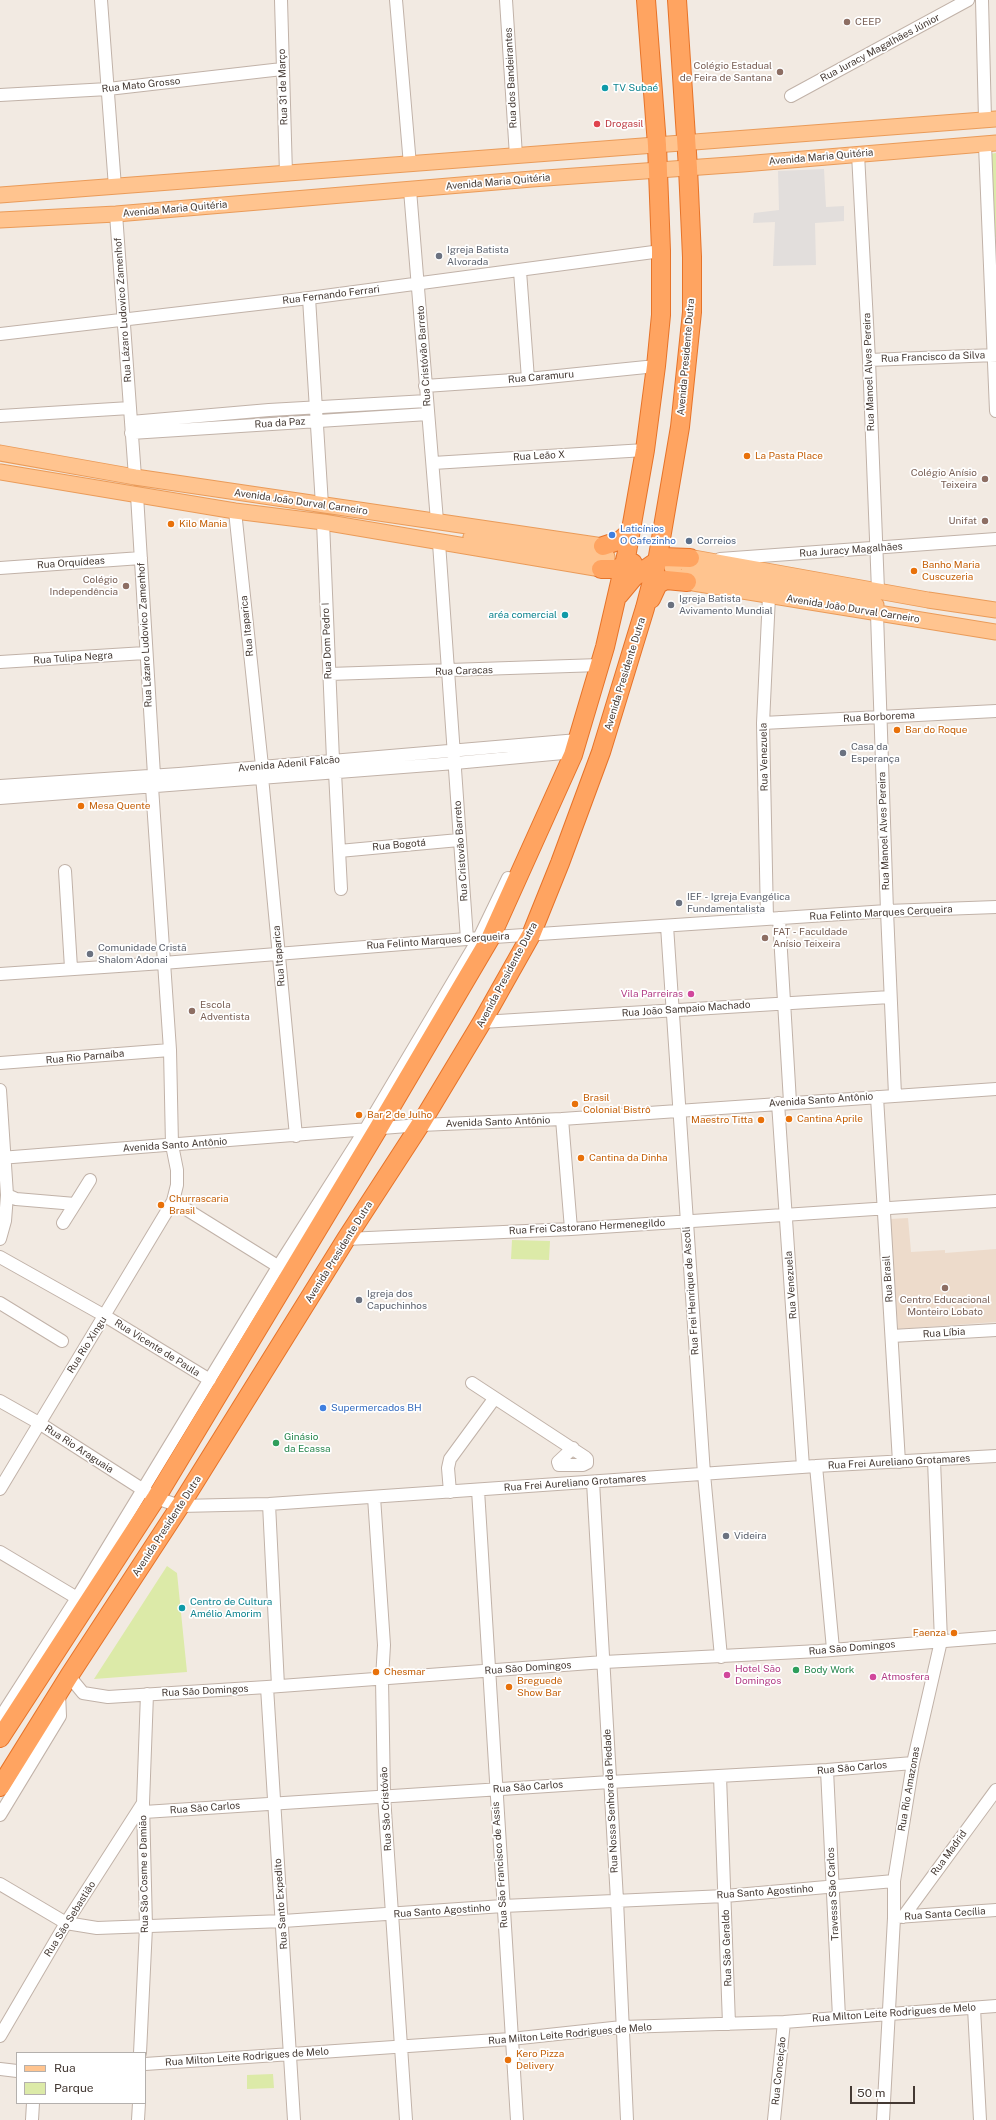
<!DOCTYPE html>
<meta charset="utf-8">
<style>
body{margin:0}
#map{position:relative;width:996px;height:2120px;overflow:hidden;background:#f2eae2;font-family:"Public Sans",sans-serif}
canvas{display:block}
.legend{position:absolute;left:16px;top:2052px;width:130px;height:52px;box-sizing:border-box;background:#fff;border:1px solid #b4b0ad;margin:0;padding:5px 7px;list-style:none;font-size:12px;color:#443933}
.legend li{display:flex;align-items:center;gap:8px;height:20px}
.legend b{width:20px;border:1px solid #b4b0ad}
.scale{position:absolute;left:850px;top:2086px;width:65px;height:18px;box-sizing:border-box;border:2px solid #443933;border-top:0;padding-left:5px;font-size:12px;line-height:14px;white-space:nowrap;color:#443933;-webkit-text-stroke:3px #fff;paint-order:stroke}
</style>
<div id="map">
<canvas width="996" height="2120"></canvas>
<ul class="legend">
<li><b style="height:5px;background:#ffc48f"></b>Rua</li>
<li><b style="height:11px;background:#dceaa8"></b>Parque</li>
</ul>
<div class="scale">50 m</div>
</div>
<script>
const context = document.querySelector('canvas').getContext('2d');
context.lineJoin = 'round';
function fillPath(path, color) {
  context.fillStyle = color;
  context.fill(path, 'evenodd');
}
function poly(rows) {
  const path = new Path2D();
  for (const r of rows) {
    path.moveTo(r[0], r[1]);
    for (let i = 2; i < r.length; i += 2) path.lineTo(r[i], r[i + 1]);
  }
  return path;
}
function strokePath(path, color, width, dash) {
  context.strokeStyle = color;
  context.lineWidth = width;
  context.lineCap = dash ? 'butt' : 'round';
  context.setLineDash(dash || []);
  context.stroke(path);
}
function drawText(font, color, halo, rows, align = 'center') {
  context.font = font + ' "Public Sans",sans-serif';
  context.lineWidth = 3.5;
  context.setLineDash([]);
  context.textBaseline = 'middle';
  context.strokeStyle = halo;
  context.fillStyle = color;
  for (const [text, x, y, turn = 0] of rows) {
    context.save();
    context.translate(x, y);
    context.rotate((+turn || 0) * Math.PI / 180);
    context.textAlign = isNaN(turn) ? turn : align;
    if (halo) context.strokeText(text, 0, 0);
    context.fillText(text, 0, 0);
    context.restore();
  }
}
fillPath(poly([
 [908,1218,911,1252,945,1250,945,1253,996,1249,996,1322,898,1329,890,1219]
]), '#eddbcb');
fillPath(poly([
 [996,153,996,237,992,237,989,154],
 [512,1240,550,1241,549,1260,511,1259],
 [167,1566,177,1573,187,1672,94,1679],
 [273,2074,274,2088,247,2089,247,2075]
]), '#dceaa8');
fillPath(poly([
 [824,169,826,207,844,206,844,221,815,223,816,265,773,266,775,222,753,223,754,213,779,210,778,171]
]), '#e2dedc');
const minor = poly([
 [101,0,115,187],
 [281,0,286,174],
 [396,0,410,165],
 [506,0,516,156],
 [982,0,985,119],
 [0,95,108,89,282,69],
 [791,96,968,0],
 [985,145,996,411],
 [858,154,869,360,878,590],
 [410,190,437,521],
 [116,214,135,477],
 [520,271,528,379],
 [309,298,322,505],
 [0,334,309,298,661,251],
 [869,360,996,355],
 [425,386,528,379,656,366],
 [0,416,130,408],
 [131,422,269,410,427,401],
 [131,433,428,414],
 [433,463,645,450],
 [137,495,154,775],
 [235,511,262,766],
 [323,522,333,760],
 [439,543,467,939],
 [720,559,996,539],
 [0,568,141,558],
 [877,614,887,911,895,1095],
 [0,662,145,653],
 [329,674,600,665],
 [763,723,996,711],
 [335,772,341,889],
 [262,777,296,1136],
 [0,786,179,774,578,740],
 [0,798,455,763,574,752],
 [339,851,459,840],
 [65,871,71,968],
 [779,918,790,1102],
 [767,919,763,723,769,596],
 [667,926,704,1474,721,1657],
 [0,974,163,963,479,938,887,911,996,907],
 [482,1022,890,997],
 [0,1063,170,1050],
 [0,1090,7,1195,5,1221,0,1239],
 [877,1097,899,1462],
 [778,1103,803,1467],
 [562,1119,571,1229],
 [0,1158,420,1125,562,1119,996,1089],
 [7,1195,16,1199,75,1204,90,1180],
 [173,1201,284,1270],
 [63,1223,75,1204],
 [346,1239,571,1229,996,1201],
 [0,1257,105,1316,210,1380],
 [0,1303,62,1341],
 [892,1336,996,1330],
 [472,1383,585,1457,587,1459,587,1463,583,1465,559,1465,558,1462,573,1448],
 [0,1401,39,1423,156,1498,180,1506,269,1504,816,1466,996,1456],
 [816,1466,833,1649],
 [593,1482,617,1900,627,2120],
 [0,1489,173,1201,177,1185,177,1170,172,1145,170,1050,152,787],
 [478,1490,517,2120],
 [450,1492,448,1468,450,1459,494,1399],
 [374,1497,384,1645,382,1679,384,1796,406,2120],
 [269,1504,278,1686],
 [0,1552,77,1598],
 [69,1676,83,1693,108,1697,267,1687,604,1662,819,1651,996,1637],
 [267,1687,294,2120],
 [0,1718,77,1598,278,1267,365,1130,479,938,508,878],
 [827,1770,839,2017],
 [720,1776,729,2024],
 [144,1812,610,1782,827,1770,913,1763],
 [0,1815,60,1716,59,1693],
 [0,1884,66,1923,97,1928,283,1921,503,1906,725,1896,894,1881],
 [897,1917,996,1910],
 [903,1917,996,1790],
 [974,2008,980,2120],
 [0,2036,66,1923,143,1803],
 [140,2053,146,1927,143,1803,147,1694],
 [145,2064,511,2039,622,2027,784,2022,996,2006],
 [0,2069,17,2071],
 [32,2120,33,2103],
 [138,2120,139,2103],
 [774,2120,784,2022],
 [883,2120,894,1918,894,1881,913,1763,941,1641,934,1460]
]);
const major = poly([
 [0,195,996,119],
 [0,220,116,214,532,179,743,164,996,143],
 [0,453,135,477,603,546,607,557,607,562,601,569,323,522,235,511,0,472],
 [471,537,594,556],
 [689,570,803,588,876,605],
 [996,610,928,600,694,558,679,561,672,567,675,575,687,582,996,632]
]);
const highway = poly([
 [603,546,621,540,631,531],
 [601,569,615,569,633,563],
 [619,595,634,577,663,557,690,558],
 [651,599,658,584,666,580,687,582],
 [0,1738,156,1498,378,1129,491,937,573,755,605,647,627,552,645,450,656,366,661,315,661,251,657,145,646,0],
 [0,1787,69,1676,180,1506,346,1239,420,1125,482,1022,531,935,560,863,601,752,645,608,657,562,680,427,692,312,692,257,688,168,677,0]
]);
strokePath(minor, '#c1b2a8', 14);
strokePath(major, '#ea9b59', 17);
strokePath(highway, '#e67329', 20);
strokePath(minor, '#fff', 12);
strokePath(major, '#ffc48f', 15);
strokePath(highway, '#ffa461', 18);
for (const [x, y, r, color] of [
 [847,22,4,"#8d6e63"],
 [780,72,4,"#8d6e63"],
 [605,88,4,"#0f9aa8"],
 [597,124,4,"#e0444e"],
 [439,256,4,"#6b7280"],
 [747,456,4,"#e8710a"],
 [985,479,4,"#8d6e63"],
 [985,521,4,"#8d6e63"],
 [171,524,4,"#e8710a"],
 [612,535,4,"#3f7fe0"],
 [689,541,4,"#5c6f8a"],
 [914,571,4,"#e8710a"],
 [126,586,4,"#8d6e63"],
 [671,605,4,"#6b7280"],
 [565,615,4,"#0f9aa8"],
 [897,730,4,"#e8710a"],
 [843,753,4,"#6b7280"],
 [81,806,4,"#e8710a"],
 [679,903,4,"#6b7280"],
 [765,938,4,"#8d6e63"],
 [90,954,4,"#6b7280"],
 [691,994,4,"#d1479c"],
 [192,1011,4,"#8d6e63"],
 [575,1104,4,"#e8710a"],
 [359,1115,4,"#e8710a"],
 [789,1119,4,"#e8710a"],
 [761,1120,4,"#e8710a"],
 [581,1158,4,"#e8710a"],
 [161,1205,4,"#e8710a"],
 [945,1288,4,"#8d6e63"],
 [359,1300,4,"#6b7280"],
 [323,1408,4,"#3f7fe0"],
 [276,1443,4,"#2e9e5b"],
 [726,1536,4,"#6b7280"],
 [182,1608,4,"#0f9aa8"],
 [954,1633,4,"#e8710a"],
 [796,1670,4,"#2e9e5b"],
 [376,1672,4,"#e8710a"],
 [727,1675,4,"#d1479c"],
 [873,1677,4,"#d1479c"],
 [509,1687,4,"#e8710a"],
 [508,2060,4,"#e8710a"]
]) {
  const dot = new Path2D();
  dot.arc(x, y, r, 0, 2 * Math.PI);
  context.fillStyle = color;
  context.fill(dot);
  strokePath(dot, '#fff', 1.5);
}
drawText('10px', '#785e54', '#fff', [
 ["CEEP",855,22,"left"],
 ["Colégio Estadual",772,66],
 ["de Feira de Santana",772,78],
 ["Colégio Anísio",977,473],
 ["Teixeira",977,485],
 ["Unifat",977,521],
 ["Colégio",118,580],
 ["Independência",118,592],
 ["FAT - Faculdade",773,932,"left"],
 ["Anísio Teixeira",773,944,"left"],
 ["Escola",200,1005,"left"],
 ["Adventista",200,1017,"left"],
 ["Centro Educacional",945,1300,"center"],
 ["Monteiro Lobato",945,1312,"center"]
], 'right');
drawText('10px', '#443933', '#fff', [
 ["Rua Juracy Magalhães Júnior",880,48,-28],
 ["Rua dos Bandeirantes",511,78,-93],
 ["Rua Mato Grosso",141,85,-6],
 ["Rua 31 de Março",283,87,-92],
 ["Avenida Maria Quitéria",821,157,-5],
 ["Avenida Maria Quitéria",498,182,-5],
 ["Avenida Maria Quitéria",175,209,-5],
 ["Rua Fernando Ferrari",331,295,-7],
 ["Rua Lázaro Ludovico Zamenhof",123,310,-94],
 ["Rua Cristóvão Barreto",424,356,-94],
 ["Avenida Presidente Dutra",686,357,-85],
 ["Rua Francisco da Silva",933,357,-2],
 ["Rua Manoel Alves Pereira",869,372,-92],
 ["Rua Caramuru",541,377,-5],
 ["Rua da Paz",280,423,-4],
 ["Rua Leão X",539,456,-3],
 ["Avenida João Durval Carneiro",301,502,8],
 ["Rua Juracy Magalhães",851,550,-4],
 ["Rua Orquídeas",71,563,-4],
 ["Avenida João Durval Carneiro",853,609,9],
 ["Rua Itaparica",247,626,-96],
 ["Rua Lázaro Ludovico Zamenhof",145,635,-93],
 ["Rua Dom Pedro I",327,641,-92],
 ["Rua Tulipa Negra",73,658,-4],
 ["Rua Caracas",464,671,-2],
 ["Avenida Presidente Dutra",625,674,-73],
 ["Rua Borborema",879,717,-3],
 ["Rua Venezuela",764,757,-91],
 ["Avenida Adenil Falcão",289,764,-5],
 ["Rua Manoel Alves Pereira",884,831,-92],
 ["Rua Bogotá",399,845,-5],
 ["Rua Cristovão Barreto",461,851,-94],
 ["Rua Felinto Marques Cerqueira",881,913,-3],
 ["Rua Felinto Marques Cerqueira",438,941,-4],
 ["Rua Itaparica",279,956,-95],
 ["Avenida Presidente Dutra",507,975,-62],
 ["Rua João Sampaio Machado",686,1009,-4],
 ["Rua Rio Parnaíba",85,1057,-5],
 ["Avenida Santo Antônio",821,1100,-4],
 ["Avenida Santo Antônio",498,1122,-2],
 ["Avenida Santo Antônio",175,1145,-4],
 ["Rua Frei Castorano Hermenegildo",587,1227,-3],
 ["Avenida Presidente Dutra",339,1252,-58],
 ["Rua Brasil",888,1279,-94],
 ["Rua Venezuela",791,1285,-94],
 ["Rua Frei Henrique de Ascoli",691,1291,-94],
 ["Rua Líbia",944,1333,-4],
 ["Rua Rio Xingu",87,1345,-58],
 ["Rua Vicente de Paula",157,1348,32],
 ["Rua Rio Araguaia",79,1449,33],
 ["Rua Frei Aureliano Grotamares",899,1462,-3],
 ["Rua Frei Aureliano Grotamares",575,1483,-4],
 ["Avenida Presidente Dutra",167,1526,-57],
 ["Rua São Domingos",852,1648,-5],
 ["Rua São Domingos",528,1668,-4],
 ["Rua São Domingos",205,1691,-3],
 ["Rua São Carlos",852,1768,-5],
 ["Rua São Carlos",528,1787,-4],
 ["Rua Rio Amazonas",909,1789,-80],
 ["Rua Nossa Senhora da Piedade",611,1801,-93],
 ["Rua São Carlos",205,1808,-4],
 ["Rua São Cristóvão",386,1809,-93],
 ["Rua Madrid",949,1853,-54],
 ["Rua São Francisco de Assis",500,1865,-94],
 ["Rua São Cosme e Damião",144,1874,-91],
 ["Rua Santo Agostinho",765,1892,-4],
 ["Travessa São Carlos",833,1894,-93],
 ["Rua Santo Expedito",281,1904,-94],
 ["Rua Santo Agostinho",442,1911,-4],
 ["Rua Santa Cecília",945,1914,-4],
 ["Rua São Sebastião",70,1919,-58],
 ["Rua São Geraldo",727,1948,-92],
 ["Rua Milton Leite Rodrigues de Melo",894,2013,-4],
 ["Rua Milton Leite Rodrigues de Melo",570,2034,-5],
 ["Rua Milton Leite Rodrigues de Melo",247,2057,-4],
 ["Rua Conceição",779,2071,-84]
]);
drawText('10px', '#0d838f', '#fff', [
 ["TV Subaé",613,88],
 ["aréa comercial",557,615,"right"],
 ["Centro de Cultura",190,1602],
 ["Amélio Amorim",190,1614]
], 'left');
drawText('10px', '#be3a42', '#fff', [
 ["Drogasil",605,124]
], 'left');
drawText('10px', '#5b616d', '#fff', [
 ["Igreja Batista",447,250],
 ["Alvorada",447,262],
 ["Igreja Batista",679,599],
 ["Avivamento Mundial",679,611],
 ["Casa da",851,747],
 ["Esperança",851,759],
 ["IEF - Igreja Evangélica",687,897],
 ["Fundamentalista",687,909],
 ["Comunidade Cristã",98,948],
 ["Shalom Adonai",98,960],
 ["Igreja dos",367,1294],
 ["Capuchinhos",367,1306],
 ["Videira",734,1536]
], 'left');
drawText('10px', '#c56008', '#fff', [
 ["La Pasta Place",755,456],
 ["Kilo Mania",179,524],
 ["Banho Maria",922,565],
 ["Cuscuzeria",922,577],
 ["Bar do Roque",905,730],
 ["Mesa Quente",89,806],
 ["Brasil",583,1098],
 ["Colonial Bistrô",583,1110],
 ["Bar 2 de Julho",367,1115],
 ["Cantina Aprile",797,1119],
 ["Maestro Titta",753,1120,"right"],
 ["Cantina da Dinha",589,1158],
 ["Churrascaria",169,1199],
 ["Brasil",169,1211],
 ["Faenza",946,1633,"right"],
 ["Chesmar",384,1672],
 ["Breguedê",517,1681],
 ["Show Bar",517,1693],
 ["Kero Pizza",516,2054],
 ["Delivery",516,2066]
], 'left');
drawText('10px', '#366cbe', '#fff', [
 ["Laticínios",620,529],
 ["O Cafezinho",620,541],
 ["Supermercados BH",331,1408]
], 'left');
drawText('10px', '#4e5e75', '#fff', [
 ["Correios",697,541]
], 'left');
drawText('10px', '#b23c85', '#fff', [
 ["Vila Parreiras",683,994,"right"],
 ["Hotel São",735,1669],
 ["Domingos",735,1681],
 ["Atmosfera",881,1677]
], 'left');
drawText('10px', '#27864d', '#fff', [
 ["Ginásio",284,1437],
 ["da Ecassa",284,1449],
 ["Body Work",804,1670]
], 'left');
</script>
